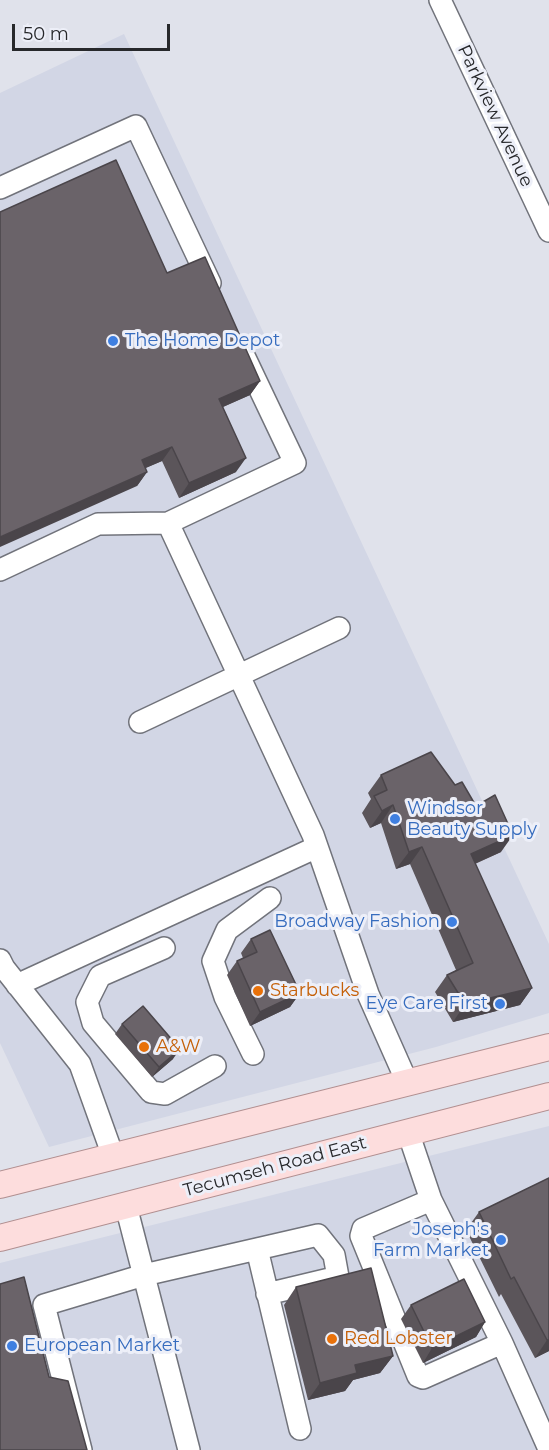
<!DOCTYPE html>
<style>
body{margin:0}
#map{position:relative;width:549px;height:1450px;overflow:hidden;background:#e0e2eb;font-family:Montserrat,sans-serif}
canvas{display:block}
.scale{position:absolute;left:12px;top:24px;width:158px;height:27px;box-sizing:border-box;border:3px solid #27282b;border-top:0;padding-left:8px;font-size:18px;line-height:21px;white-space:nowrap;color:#27282b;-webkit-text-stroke:4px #edeff8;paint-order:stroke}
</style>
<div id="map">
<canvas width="549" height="1450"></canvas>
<div class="scale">50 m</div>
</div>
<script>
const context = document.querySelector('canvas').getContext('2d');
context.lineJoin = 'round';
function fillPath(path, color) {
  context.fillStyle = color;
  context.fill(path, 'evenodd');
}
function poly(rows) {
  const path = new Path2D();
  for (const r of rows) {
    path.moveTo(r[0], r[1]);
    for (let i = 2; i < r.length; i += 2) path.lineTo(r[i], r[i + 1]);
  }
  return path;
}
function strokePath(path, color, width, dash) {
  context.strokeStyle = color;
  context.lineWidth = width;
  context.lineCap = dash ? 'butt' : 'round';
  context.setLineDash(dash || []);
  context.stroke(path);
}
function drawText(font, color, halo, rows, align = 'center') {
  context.font = font + ' Montserrat,sans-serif';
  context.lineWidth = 6;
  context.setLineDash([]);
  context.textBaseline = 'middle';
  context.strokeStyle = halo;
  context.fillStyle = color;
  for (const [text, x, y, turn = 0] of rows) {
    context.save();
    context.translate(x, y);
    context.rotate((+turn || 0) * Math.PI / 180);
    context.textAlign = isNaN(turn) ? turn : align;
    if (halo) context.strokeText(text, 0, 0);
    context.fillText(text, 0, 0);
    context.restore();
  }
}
fillPath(poly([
 [124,34,549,944,549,1013,436,1047,49,1147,0,1043,0,93],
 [549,1126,549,1450,0,1450,0,1263]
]), '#d2d6e5');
const minor = poly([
 [440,0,549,231],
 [0,188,136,126,210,283],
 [168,523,295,463,245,358],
 [0,570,98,524,168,523,313,835,368,994,407,1082],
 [140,722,339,628],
 [164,948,100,976,87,1002,93,1023,151,1092,165,1094,215,1066],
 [0,960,4,968,80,1064,113,1156],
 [17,985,317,847],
 [253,1054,225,997,213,961,227,930,270,898],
 [408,1132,431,1200,502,1343,549,1449],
 [431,1200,363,1229,361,1236,418,1376,423,1378,502,1343],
 [126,1206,189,1450],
 [257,1249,300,1429],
 [81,1450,44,1305,144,1275,318,1235,334,1255,338,1277,267,1294]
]);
const major = poly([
 [0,1185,549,1047],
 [0,1238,549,1096]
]);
strokePath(minor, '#71737b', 24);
strokePath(major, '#b18f90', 28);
strokePath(minor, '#fff', 21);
strokePath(major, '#fddddd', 26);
fillPath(poly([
 [167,273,260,381,250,395,223,407,236,472,179,498,162,461,145,468,147,472,137,486],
 [381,775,501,852,475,864,532,988,520,1005,453,1022,435,992,447,975,456,970,410,864,396,869,381,823,370,828,362,813,371,799,368,793],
 [251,939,300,993,290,1007,250,1026,227,975,237,961,243,958,241,953],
 [122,1024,173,1059,152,1077,115,1034],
 [549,1178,549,1351,535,1358,501,1294,499,1297,466,1230,479,1212],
 [296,1287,393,1356,380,1373,353,1380,345,1391,308,1400,284,1305],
 [411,1305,485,1322,476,1337,423,1363,401,1319]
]), '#5b555a');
fillPath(poly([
 [260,381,250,395,209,413,219,399],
 [172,447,162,461,132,474,142,460],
 [246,458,236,472,179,498,189,483],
 [147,472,137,486,0,547,0,537],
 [393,805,381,823,370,828,382,811],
 [513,835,501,852,458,871,471,854],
 [422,847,410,864,396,869,409,852],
 [532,988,520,1005,453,1022,465,1004],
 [300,993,290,1007,250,1026,260,1012],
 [180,1049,173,1059,152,1077,159,1067],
 [485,1322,476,1337,423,1363,432,1348],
 [547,1340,549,1340,549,1351,535,1358],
 [393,1356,380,1373,353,1380,345,1391,308,1400,320,1383,355,1365]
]), '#4a454a');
const building = poly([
 [116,160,167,273,205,257,260,381,219,399,246,458,189,483,172,447,142,460,147,472,0,537,0,212,116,160],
 [431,752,455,785,462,782,476,806,495,795,513,835,471,854,532,988,465,1004,447,975,473,963,422,847,409,852,393,805,382,811,374,796,387,790,381,775,431,752],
 [270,930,300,993,260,1012,237,961,257,952,251,939,270,930],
 [143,1006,180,1049,159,1067,122,1024,143,1006],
 [549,1178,549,1340,547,1340,514,1277,511,1279,479,1212,549,1178],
 [371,1268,393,1356,355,1365,357,1373,320,1383,296,1287,371,1268],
 [24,1277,49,1377,68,1381,87,1450,0,1450,0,1284,24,1277],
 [464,1279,485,1322,432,1348,411,1305,464,1279]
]);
fillPath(building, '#6a6369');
strokePath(building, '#4a454a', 1.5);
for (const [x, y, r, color] of [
 [113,341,6,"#3f7fe0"],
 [395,819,6,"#3f7fe0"],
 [452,922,6,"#3f7fe0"],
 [258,991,6,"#e8710a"],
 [500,1004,6,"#3f7fe0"],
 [144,1047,6,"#e8710a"],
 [501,1240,6,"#3f7fe0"],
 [332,1339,6,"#e8710a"],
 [12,1346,6,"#3f7fe0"]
]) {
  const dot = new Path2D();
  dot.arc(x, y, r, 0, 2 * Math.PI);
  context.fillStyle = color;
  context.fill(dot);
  strokePath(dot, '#edeff8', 2);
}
drawText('18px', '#27282b', '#edeff8', [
 ["Parkview Avenue",495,116,65],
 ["Tecumseh Road East",275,1167,-15]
]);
drawText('18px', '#366cbe', '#edeff8', [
 ["The Home Depot",125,341],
 ["Windsor",407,809],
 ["Beauty Supply",407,830],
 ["Broadway Fashion",440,922,"right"],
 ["Eye Care First",488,1004,"right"],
 ["Joseph's",489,1230,"right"],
 ["Farm Market",489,1251,"right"],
 ["European Market",24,1346]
], 'left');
drawText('18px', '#c56008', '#edeff8', [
 ["Starbucks",270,991],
 ["A&W",156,1047],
 ["Red Lobster",344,1339]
], 'left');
</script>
